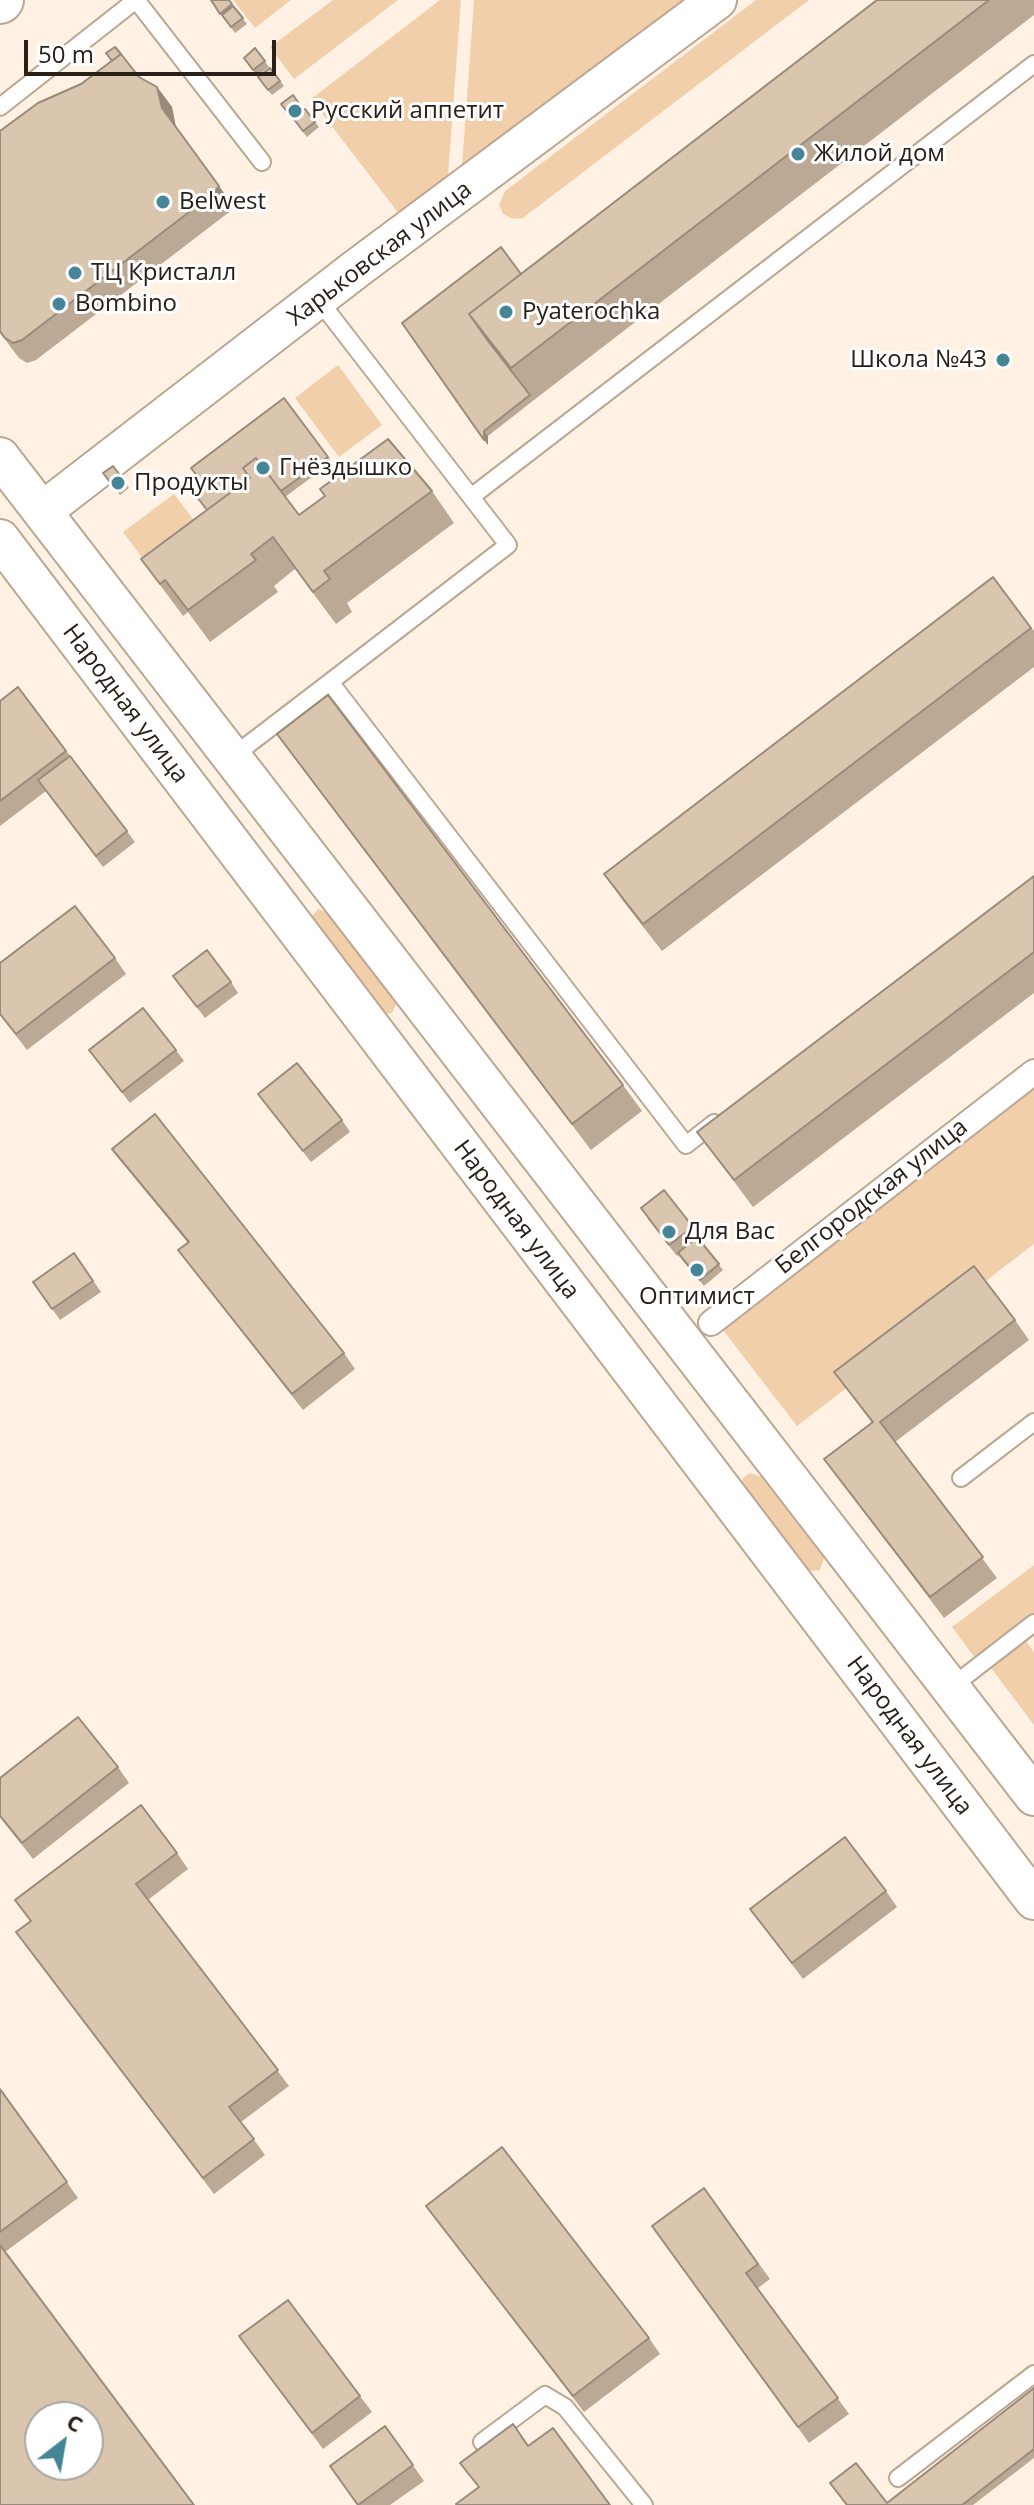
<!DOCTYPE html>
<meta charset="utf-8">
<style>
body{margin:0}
#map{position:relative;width:1034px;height:2505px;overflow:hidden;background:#fff2e4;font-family:"Open Sans",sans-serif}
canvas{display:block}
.north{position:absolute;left:24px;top:2401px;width:80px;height:80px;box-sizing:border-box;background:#fff;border:2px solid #a9a6a3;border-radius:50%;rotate:31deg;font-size:22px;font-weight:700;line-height:32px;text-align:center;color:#292119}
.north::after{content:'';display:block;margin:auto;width:28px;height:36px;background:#448697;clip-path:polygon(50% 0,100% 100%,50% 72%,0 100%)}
.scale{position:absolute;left:24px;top:40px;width:252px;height:36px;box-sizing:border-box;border:4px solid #292119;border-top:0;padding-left:10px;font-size:24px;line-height:28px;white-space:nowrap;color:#292119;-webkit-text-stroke:6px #fff;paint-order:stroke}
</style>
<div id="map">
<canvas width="1034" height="2505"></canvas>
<div class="north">С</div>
<div class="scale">50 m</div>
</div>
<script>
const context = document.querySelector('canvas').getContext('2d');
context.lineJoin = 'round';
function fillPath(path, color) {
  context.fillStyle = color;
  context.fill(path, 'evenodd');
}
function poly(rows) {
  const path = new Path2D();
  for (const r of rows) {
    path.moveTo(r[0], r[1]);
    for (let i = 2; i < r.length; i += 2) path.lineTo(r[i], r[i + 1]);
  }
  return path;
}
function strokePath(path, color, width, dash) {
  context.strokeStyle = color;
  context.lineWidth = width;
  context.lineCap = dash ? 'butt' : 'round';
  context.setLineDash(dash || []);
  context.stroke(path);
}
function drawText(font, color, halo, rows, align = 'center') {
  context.font = font + ' "Open Sans",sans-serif';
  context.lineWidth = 6;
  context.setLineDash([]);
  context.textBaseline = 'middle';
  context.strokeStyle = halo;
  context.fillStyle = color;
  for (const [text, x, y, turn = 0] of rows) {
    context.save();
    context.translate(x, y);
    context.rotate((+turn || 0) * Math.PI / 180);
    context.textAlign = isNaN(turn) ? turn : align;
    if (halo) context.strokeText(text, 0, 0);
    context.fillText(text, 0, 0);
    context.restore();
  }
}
fillPath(poly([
 [233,0,291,0,255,28],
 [333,0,398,0,294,79,270,47],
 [440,0,461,0,447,190,406,223,311,99],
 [474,0,698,0,461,180],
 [756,0,809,0,523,218,513,219,503,214,499,205,505,191],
 [338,365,382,425,339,457,295,398],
 [174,494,203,532,151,570,123,532],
 [318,909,329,913,394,997,396,1005,392,1013,384,1015,310,918],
 [1034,1083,1034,1244,797,1426,719,1325],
 [750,1473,761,1477,824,1558,820,1570,808,1571,742,1487,743,1478],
 [1034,1565,1034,1614,975,1658,952,1627],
 [1026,1641,1034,1652,1034,1725,991,1668]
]), '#f2cfab');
const service = poly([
 [137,1,262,162],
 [0,107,136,0],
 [318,299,471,497],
 [232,757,330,682],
 [714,1123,686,1145,330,682,508,545,471,497,1034,64],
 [961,1478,1034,1422],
 [950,1688,1034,1623],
 [482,2442,545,2395,565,2407,644,2505],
 [898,2478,1034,2374]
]);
const pedestrian = poly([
 [711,1323,1034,1072]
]);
const tertiary = poly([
 [0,457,1034,1796],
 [44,510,356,269,717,0],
 [0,539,1034,1900]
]);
const primary = poly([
 [0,1,1,0]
]);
strokePath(service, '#bba692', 20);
strokePath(pedestrian, '#bba692', 28);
strokePath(tertiary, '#bba692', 42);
strokePath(primary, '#bba692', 48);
strokePath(service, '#fff', 16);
strokePath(pedestrian, '#fff', 24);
strokePath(tertiary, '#fff', 38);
strokePath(primary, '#fff', 44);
fillPath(poly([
 [229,0,247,24,235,33,211,1],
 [877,0,1034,0,1034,15,534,400,488,436,488,445,402,323,521,274],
 [255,48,269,67,257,76,244,58],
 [270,68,284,86,272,95,258,77],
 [139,77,157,87,172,107,176,127,233,206,228,213,36,360,27,363,19,358,0,333,0,131],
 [293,95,319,127,307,137,281,104],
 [284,398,332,462,285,497,299,515,432,491,454,523,347,603,352,612,336,624,295,569,274,586,278,592,210,642,188,612,183,616,141,559,207,510],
 [113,466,129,488,120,495,103,473],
 [993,577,1034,631,1034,667,662,951,623,901,604,874],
 [18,687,135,842,103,867,46,791,0,826,0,701],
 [277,734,623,1085,642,1111,591,1150,296,760],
 [1034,876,1034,993,753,1207,697,1132],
 [115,958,126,974,27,1050,0,1015,0,963],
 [231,982,238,993,205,1018,181,987],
 [89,1050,176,1050,184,1061,130,1103],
 [258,1094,342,1120,350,1132,311,1162],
 [112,1149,344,1353,355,1369,303,1410,190,1266,178,1250,188,1243,124,1164],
 [648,1219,693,1227,700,1238,699,1239,723,1270,704,1286,679,1254,677,1256],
 [74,1253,101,1292,60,1320,33,1282],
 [1015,1320,1029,1340,895,1442,997,1578,944,1618,824,1459,872,1423,834,1372],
 [118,1767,129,1783,33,1859,0,1817,0,1778],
 [177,1853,188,1869,148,1900,289,2086,241,2122,265,2155,214,2194,16,1932],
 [886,1891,897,1907,803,1979,750,1909],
 [0,2089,78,2198,5,2252,0,2505],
 [704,2188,770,2279,758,2288,849,2414,809,2443,652,2226],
 [426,2206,649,2338,660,2354,584,2412],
 [239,2336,360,2396,372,2412,323,2449],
 [1034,2388,1034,2458,973,2505,847,2505,887,2503],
 [385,2426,424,2481,390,2505,358,2505]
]), '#bba996');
fillPath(poly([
 [157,87,172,107,176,128,162,108],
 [219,186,233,206,228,213,214,193],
 [484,431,488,436,488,445,484,440]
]), '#998a7a');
const building = poly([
 [211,0,229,0,232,4,220,14,211,0],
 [877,0,989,0,511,368,469,314,877,0],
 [233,6,243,18,231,27,222,15,233,6],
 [115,47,121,54,112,61,106,53,115,47],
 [255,48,265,61,253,70,244,58,255,48],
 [121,54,139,77,157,87,162,108,219,186,214,193,22,340,13,343,5,338,0,331,0,131,38,103,81,84,121,54],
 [270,68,280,81,268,90,258,77,270,68],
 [293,95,302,108,291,117,281,104,293,95],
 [305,109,315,122,303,131,293,118,305,109],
 [501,247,521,274,469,314,488,341,530,395,484,431,484,440,402,323,501,247],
 [284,398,328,457,281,491,256,458,243,468,250,478,207,510,194,493,205,486,191,468,284,398],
 [388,439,432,491,324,571,330,579,313,592,273,537,251,554,256,560,188,610,165,580,160,584,141,559,250,478,243,468,256,458,299,515,325,496,320,489,388,439],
 [113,466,125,482,116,490,103,473,113,466],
 [993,577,1031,628,643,924,604,874,993,577],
 [18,687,66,751,0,801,0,701,18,687],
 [328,695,623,1085,572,1124,277,734,328,695],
 [70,756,127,831,96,856,38,780,70,756],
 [1034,876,1034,952,734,1180,697,1132,1034,876],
 [75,906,115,958,16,1034,0,1014,0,963,75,906],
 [207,950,231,982,197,1007,173,976,207,950],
 [143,1008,176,1050,122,1092,89,1050,143,1008],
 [297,1063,342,1120,303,1151,258,1094,297,1063],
 [155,1114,344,1353,292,1394,178,1250,189,1242,112,1149,155,1114],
 [664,1190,693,1227,669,1245,641,1208,664,1190],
 [697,1237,719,1264,700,1280,678,1253,697,1237],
 [74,1253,93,1281,52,1309,33,1282,74,1253],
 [974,1266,1015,1320,880,1422,983,1557,930,1597,824,1459,873,1422,834,1372,974,1266],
 [78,1717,118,1767,22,1843,0,1816,0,1778,78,1717],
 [141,1805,177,1853,136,1884,278,2070,229,2107,254,2139,203,2178,16,1932,31,1921,15,1900,141,1805],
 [845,1837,886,1891,792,1963,750,1909,845,1837],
 [0,2089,67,2182,0,2232,0,2089],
 [502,2147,649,2338,573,2396,426,2206,502,2147],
 [704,2188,758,2264,746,2273,838,2398,798,2427,652,2226,704,2188],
 [0,2245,194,2505,0,2505,0,2245],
 [40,2417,88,2417,88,2465,40,2465,40,2417],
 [288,2300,360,2396,312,2433,239,2336,288,2300],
 [1034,2388,1034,2449,962,2505,847,2505,830,2483,856,2463,887,2503,1034,2388],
 [513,2424,528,2446,553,2428,610,2505,457,2505,456,2504,479,2487,460,2463,513,2424],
 [385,2426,413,2465,358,2505,330,2466,385,2426]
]);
fillPath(building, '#dac5af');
strokePath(building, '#998a7a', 2);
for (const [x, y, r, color] of [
 [295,111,8,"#448697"],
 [798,154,8,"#448697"],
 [163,202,8,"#448697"],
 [75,273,8,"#448697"],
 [59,304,8,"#448697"],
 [506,312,8,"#448697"],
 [1003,360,8,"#448697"],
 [263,468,8,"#448697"],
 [118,483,8,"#448697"],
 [669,1232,8,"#448697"],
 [697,1270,8,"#448697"]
]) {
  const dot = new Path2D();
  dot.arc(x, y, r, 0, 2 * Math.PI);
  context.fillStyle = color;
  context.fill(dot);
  strokePath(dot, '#fff', 3);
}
drawText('24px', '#292119', '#fff', [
 ["Русский аппетит",311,111],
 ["Жилой дом",814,154],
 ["Belwest",179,202],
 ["ТЦ Кристалл",91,273],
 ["Bombino",75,304],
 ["Pyaterochka",522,312],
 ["Школа №43",987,360,"right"],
 ["Гнёздышко",279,468],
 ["Продукты",134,483],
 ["Для Вас",685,1232],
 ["Оптимист",697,1297,"center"]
], 'left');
drawText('24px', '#292119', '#fff', [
 ["Харьковская улица",380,254,-37],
 ["Народная улица",125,704,53],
 ["Белгородская улица",872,1197,-38],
 ["Народная улица",516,1220,53],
 ["Народная улица",909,1736,53]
]);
</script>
